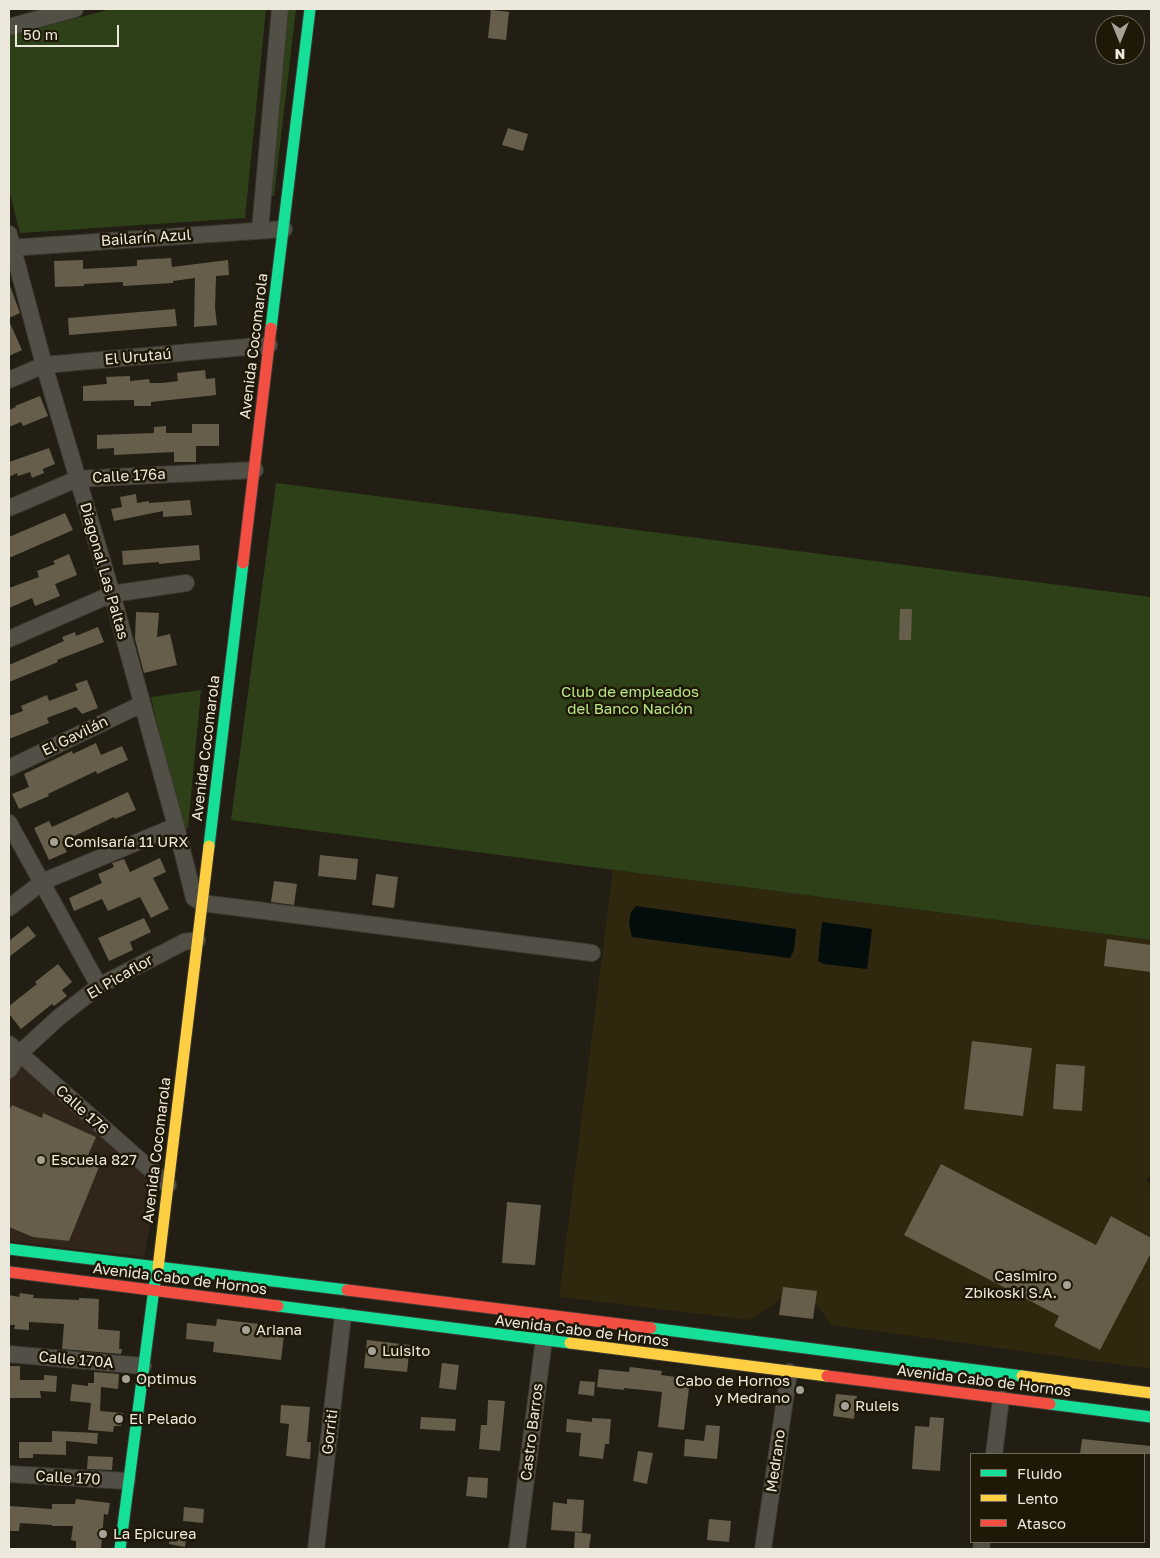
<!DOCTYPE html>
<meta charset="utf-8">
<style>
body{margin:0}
#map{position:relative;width:1160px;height:1558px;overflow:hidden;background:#221e14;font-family:"Golos Text",sans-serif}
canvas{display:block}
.frame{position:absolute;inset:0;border:10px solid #ede8dc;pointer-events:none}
.legend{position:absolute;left:970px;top:1453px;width:175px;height:90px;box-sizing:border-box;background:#1f1806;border:1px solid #716b5c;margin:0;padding:6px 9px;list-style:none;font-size:15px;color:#ede8dc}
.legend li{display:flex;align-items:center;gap:10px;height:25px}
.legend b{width:25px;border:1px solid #716b5c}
.north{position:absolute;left:1095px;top:15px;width:50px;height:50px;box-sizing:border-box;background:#1f1806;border:1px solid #716b5c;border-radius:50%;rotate:180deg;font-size:14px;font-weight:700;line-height:20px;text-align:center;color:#ede8dc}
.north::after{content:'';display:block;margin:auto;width:18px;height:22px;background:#a6a196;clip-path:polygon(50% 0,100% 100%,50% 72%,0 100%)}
.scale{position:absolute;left:15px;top:25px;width:104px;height:22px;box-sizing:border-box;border:2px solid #ede8dc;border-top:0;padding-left:6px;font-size:15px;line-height:18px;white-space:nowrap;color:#ede8dc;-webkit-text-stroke:4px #1f1806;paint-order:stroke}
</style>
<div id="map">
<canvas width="1160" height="1558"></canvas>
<div class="frame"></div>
<ul class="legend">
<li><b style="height:6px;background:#16e098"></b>Fluido</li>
<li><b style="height:6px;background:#ffcf43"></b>Lento</li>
<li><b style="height:6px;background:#f24e42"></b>Atasco</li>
</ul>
<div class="north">N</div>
<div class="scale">50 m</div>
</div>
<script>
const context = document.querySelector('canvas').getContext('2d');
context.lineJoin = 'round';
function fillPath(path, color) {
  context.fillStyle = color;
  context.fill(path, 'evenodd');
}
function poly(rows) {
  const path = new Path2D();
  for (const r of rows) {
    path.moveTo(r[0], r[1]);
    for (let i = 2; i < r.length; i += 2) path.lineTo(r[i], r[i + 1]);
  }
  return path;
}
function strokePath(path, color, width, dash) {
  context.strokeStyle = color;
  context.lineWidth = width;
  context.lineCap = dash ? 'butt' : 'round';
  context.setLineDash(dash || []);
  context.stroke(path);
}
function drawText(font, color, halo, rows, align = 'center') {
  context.font = font + ' "Golos Text",sans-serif';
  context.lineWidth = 5;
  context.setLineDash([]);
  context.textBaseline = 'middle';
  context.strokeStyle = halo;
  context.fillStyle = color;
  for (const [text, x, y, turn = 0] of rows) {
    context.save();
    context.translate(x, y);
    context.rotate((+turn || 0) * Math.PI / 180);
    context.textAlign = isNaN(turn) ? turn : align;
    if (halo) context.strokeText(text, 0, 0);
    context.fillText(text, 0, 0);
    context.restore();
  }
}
fillPath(poly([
 [613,870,1151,940,1151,1177,1146,1179,1151,1190,1151,1369,832,1325,815,1303,781,1299,750,1320,559,1297]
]), '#30270f');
fillPath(poly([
 [20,1053,159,1179,144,1257,9,1241,9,1073]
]), '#322519');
fillPath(poly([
 [111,9,266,9,245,218,20,233,9,190,9,36],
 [286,9,296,9,274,196,265,195],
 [276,483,1151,597,1151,940,231,820],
 [201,690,188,828,181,828,151,697]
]), '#2d4017');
fillPath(poly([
 [636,906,796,929,794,950,790,958,632,937,629,923,631,912],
 [822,922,872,929,867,969,824,964,818,961]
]), '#030d0c');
fillPath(poly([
 [491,10,509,12,506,40,488,38],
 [508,128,528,134,523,151,502,145],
 [171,258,172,267,228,260,229,275,216,276,215,308,217,325,194,327,195,278,173,281,173,283,123,286,123,282,84,284,84,286,55,287,54,261,83,260,83,269,137,266,137,260],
 [9,283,20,313,9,318],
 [175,309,177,326,69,335,68,318],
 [9,321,22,350,9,356],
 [205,370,206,379,215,378,216,395,151,402,151,406,134,406,134,400,83,401,83,386,107,384,106,377,130,376,130,381,149,379,150,383,163,383,178,381,177,373],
 [40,396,48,416,23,426,21,422,9,427,9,410,16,407,15,406],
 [192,424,219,424,219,446,196,446,196,462,174,462,174,452,114,455,114,448,97,449,97,435,154,433,154,427,166,426,166,433,192,433],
 [49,448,55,464,43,469,44,473,32,478,30,472,18,476,17,473,9,477,9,462],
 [136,494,137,503,149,501,149,503,190,500,192,515,163,517,163,511,114,521,111,509,122,507,120,497],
 [65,513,73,530,9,558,9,537],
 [199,545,200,560,159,564,159,562,123,565,122,551],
 [69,554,77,575,55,584,60,596,35,606,32,598,9,608,9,588,39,577,37,571,55,564,53,561],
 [900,609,912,609,911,640,899,640],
 [136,612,159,613,157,637,170,634,177,665,144,673,135,639],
 [98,627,104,642,57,660,58,662,9,682,9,665,64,641,62,637,75,632,76,636],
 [87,680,98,708,82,714,76,707,47,718,49,723,9,739,9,716,23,711,21,706,47,695,49,701,78,690,75,684],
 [96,743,101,755,122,746,128,760,97,774,96,771,48,794,49,796,19,809,12,794,29,787,24,774,72,751,73,754],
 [128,792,136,810,115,819,114,817,62,842,67,852,49,860,34,828,49,821,52,827],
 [320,855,358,859,356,880,318,876],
 [160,858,166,872,153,878,169,909,151,918,140,897,108,911,102,899,74,911,69,898,102,883,98,874,114,867,112,863,124,859,130,872],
 [376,874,398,877,394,908,372,905],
 [274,881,297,884,294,905,271,902],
 [144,918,151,932,130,942,133,950,109,961,98,938],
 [28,926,36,936,9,957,9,941],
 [1107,939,1151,945,1151,972,1104,966],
 [58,964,72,982,62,990,67,996,54,1006,52,1004,21,1029,9,1014,9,1006,37,984,35,982],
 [972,1041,1032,1048,1023,1116,964,1109],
 [1056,1064,1085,1066,1082,1111,1053,1109],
 [12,1105,42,1118,43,1113,96,1137,85,1162,99,1167,69,1241,33,1237,9,1227,9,1111],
 [941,1164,1096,1245,1111,1216,1151,1238,1151,1253,1100,1350,1054,1326,1059,1316,904,1235],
 [507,1202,541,1205,535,1265,502,1263],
 [783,1287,817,1291,813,1319,779,1315],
 [20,1293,34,1295,33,1298,79,1300,79,1298,99,1299,98,1329,120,1331,119,1349,122,1349,121,1354,62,1349,64,1324,29,1322,29,1330,14,1329,15,1325,9,1325,9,1295,19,1297],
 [217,1319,285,1327,281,1360,213,1352,214,1342,186,1339,187,1323,216,1326],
 [367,1340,410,1345,407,1372,364,1368],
 [442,1363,459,1365,456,1390,439,1388],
 [9,1366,20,1366,20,1380,44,1380,44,1375,57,1376,56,1392,40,1391,41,1398,9,1398],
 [630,1367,662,1371,661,1375,690,1379,684,1430,658,1427,662,1392,624,1388,624,1390,597,1387,599,1369,629,1372],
 [94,1372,119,1374,118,1389,101,1387,100,1411,123,1413,121,1426,114,1426,113,1432,88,1430,91,1403,70,1401,72,1384,88,1386,88,1383,94,1383],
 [580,1381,595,1382,594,1396,578,1394],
 [836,1394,857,1396,854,1419,833,1416],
 [488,1400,505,1401,500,1451,479,1449,481,1425,487,1425],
 [281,1405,310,1407,307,1442,311,1442,310,1459,286,1456,289,1424,280,1423],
 [421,1417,456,1419,455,1431,420,1429],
 [930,1417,944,1418,940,1471,912,1469,915,1426,929,1427],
 [592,1418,611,1419,609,1444,605,1444,603,1459,579,1456,581,1433,566,1432,567,1419,592,1422],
 [706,1425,720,1426,717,1459,684,1456,685,1439,704,1441],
 [52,1431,98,1433,97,1444,66,1441,66,1455,33,1454,33,1458,19,1458,19,1442,52,1442],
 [1082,1439,1151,1446,1151,1454,1080,1454],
 [638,1451,653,1453,647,1484,633,1481],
 [88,1456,113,1457,112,1470,87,1469],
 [468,1477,488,1478,487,1498,466,1496],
 [76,1499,110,1503,108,1515,104,1514,101,1549,76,1549,76,1541,71,1540,73,1526,52,1526,52,1525,20,1523,19,1531,9,1531,10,1506,52,1509,52,1504,75,1504],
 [567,1499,584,1500,582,1532,551,1530,553,1502,567,1504],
 [184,1507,204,1509,203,1523,183,1521],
 [709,1519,731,1521,729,1542,707,1540],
 [171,1531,187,1533,185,1547,169,1544],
 [575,1532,591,1534,589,1549,574,1549]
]), '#665e4a');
const street = poly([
 [9,27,75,9],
 [260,230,280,9],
 [9,234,44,365,112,594,176,826,194,898,202,903,592,953],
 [9,248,284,229],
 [9,380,44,365,269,345],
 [9,508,77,479,255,470],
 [9,639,112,594,186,583],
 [9,768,142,704],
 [9,823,99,986],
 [9,908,42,882,176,826],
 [9,1044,168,1185],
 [9,1070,20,1053,58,1018,99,986,184,942,197,940],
 [9,1354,143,1366],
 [994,1454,1001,1399],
 [9,1474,127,1481],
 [316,1549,343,1316],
 [517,1549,545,1331],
 [763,1549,789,1372],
 [981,1549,982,1542]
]);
const fast = poly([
 [271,328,310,9],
 [209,846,243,563],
 [9,1249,347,1290],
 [278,1306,570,1343],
 [651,1328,1022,1376],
 [1050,1404,1151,1417],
 [120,1549,156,1273]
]);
const slow = poly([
 [158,1268,209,846],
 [570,1343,827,1376],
 [1022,1376,1151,1393]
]);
const jam = poly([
 [243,563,271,328],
 [9,1272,278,1306],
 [347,1290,651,1328],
 [827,1376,1050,1404]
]);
strokePath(street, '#3c3931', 18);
strokePath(fast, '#3c3931', 13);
strokePath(slow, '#3c3931', 13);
strokePath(jam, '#3c3931', 13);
strokePath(street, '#524f47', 16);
strokePath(fast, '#16e098', 11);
strokePath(slow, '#ffcf43', 11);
strokePath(jam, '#f24e42', 11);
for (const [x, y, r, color] of [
 [54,842,5,"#a6a196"],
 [41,1160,5,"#a6a196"],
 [1067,1285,5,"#a6a196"],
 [246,1330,5,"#a6a196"],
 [372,1351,5,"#a6a196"],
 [126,1379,5,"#a6a196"],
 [800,1390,5,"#a6a196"],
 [845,1406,5,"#a6a196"],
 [119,1419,5,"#a6a196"],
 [103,1534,5,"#a6a196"]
]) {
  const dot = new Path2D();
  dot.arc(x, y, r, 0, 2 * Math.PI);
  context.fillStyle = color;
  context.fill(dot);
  strokePath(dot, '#1f1806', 2);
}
drawText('15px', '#ede8dc', '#1f1806', [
 ["Bailarín Azul",146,238,-4],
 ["Avenida Cocomarola",254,346,-83],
 ["El Urutaú",138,357,-5],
 ["Calle 176a",129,476,-3],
 ["Diagonal Las Paltas",104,571,74],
 ["El Gavilán",75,736,-26],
 ["Avenida Cocomarola",206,748,-83],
 ["El Picaflor",120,977,-30],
 ["Calle 176",82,1110,42],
 ["Avenida Cocomarola",157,1150,-83],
 ["Avenida Cabo de Hornos",180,1279,7],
 ["Avenida Cabo de Hornos",582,1331,7],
 ["Calle 170A",76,1360,5],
 ["Avenida Cabo de Hornos",984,1381,7],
 ["Gorriti",330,1432,-83],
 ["Castro Barros",532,1432,-83],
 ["Medrano",776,1461,-82],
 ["Calle 170",68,1478,3]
]);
drawText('15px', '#b5e885', '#1f1806', [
 ["Club de empleados",630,692],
 ["del Banco Nación",630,709]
]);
drawText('15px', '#ede8dc', '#1f1806', [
 ["Comisaría 11 URX",64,842],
 ["Escuela 827",51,1160],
 ["Casimiro",1057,1276,"right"],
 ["Zbikoski S.A.",1057,1293,"right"],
 ["Ariana",256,1330],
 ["Luisito",382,1351],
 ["Optimus",136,1379],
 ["Cabo de Hornos",790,1381,"right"],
 ["y Medrano",790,1398,"right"],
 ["Ruleis",855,1406],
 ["El Pelado",129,1419],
 ["La Epicurea",113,1534]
], 'left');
</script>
